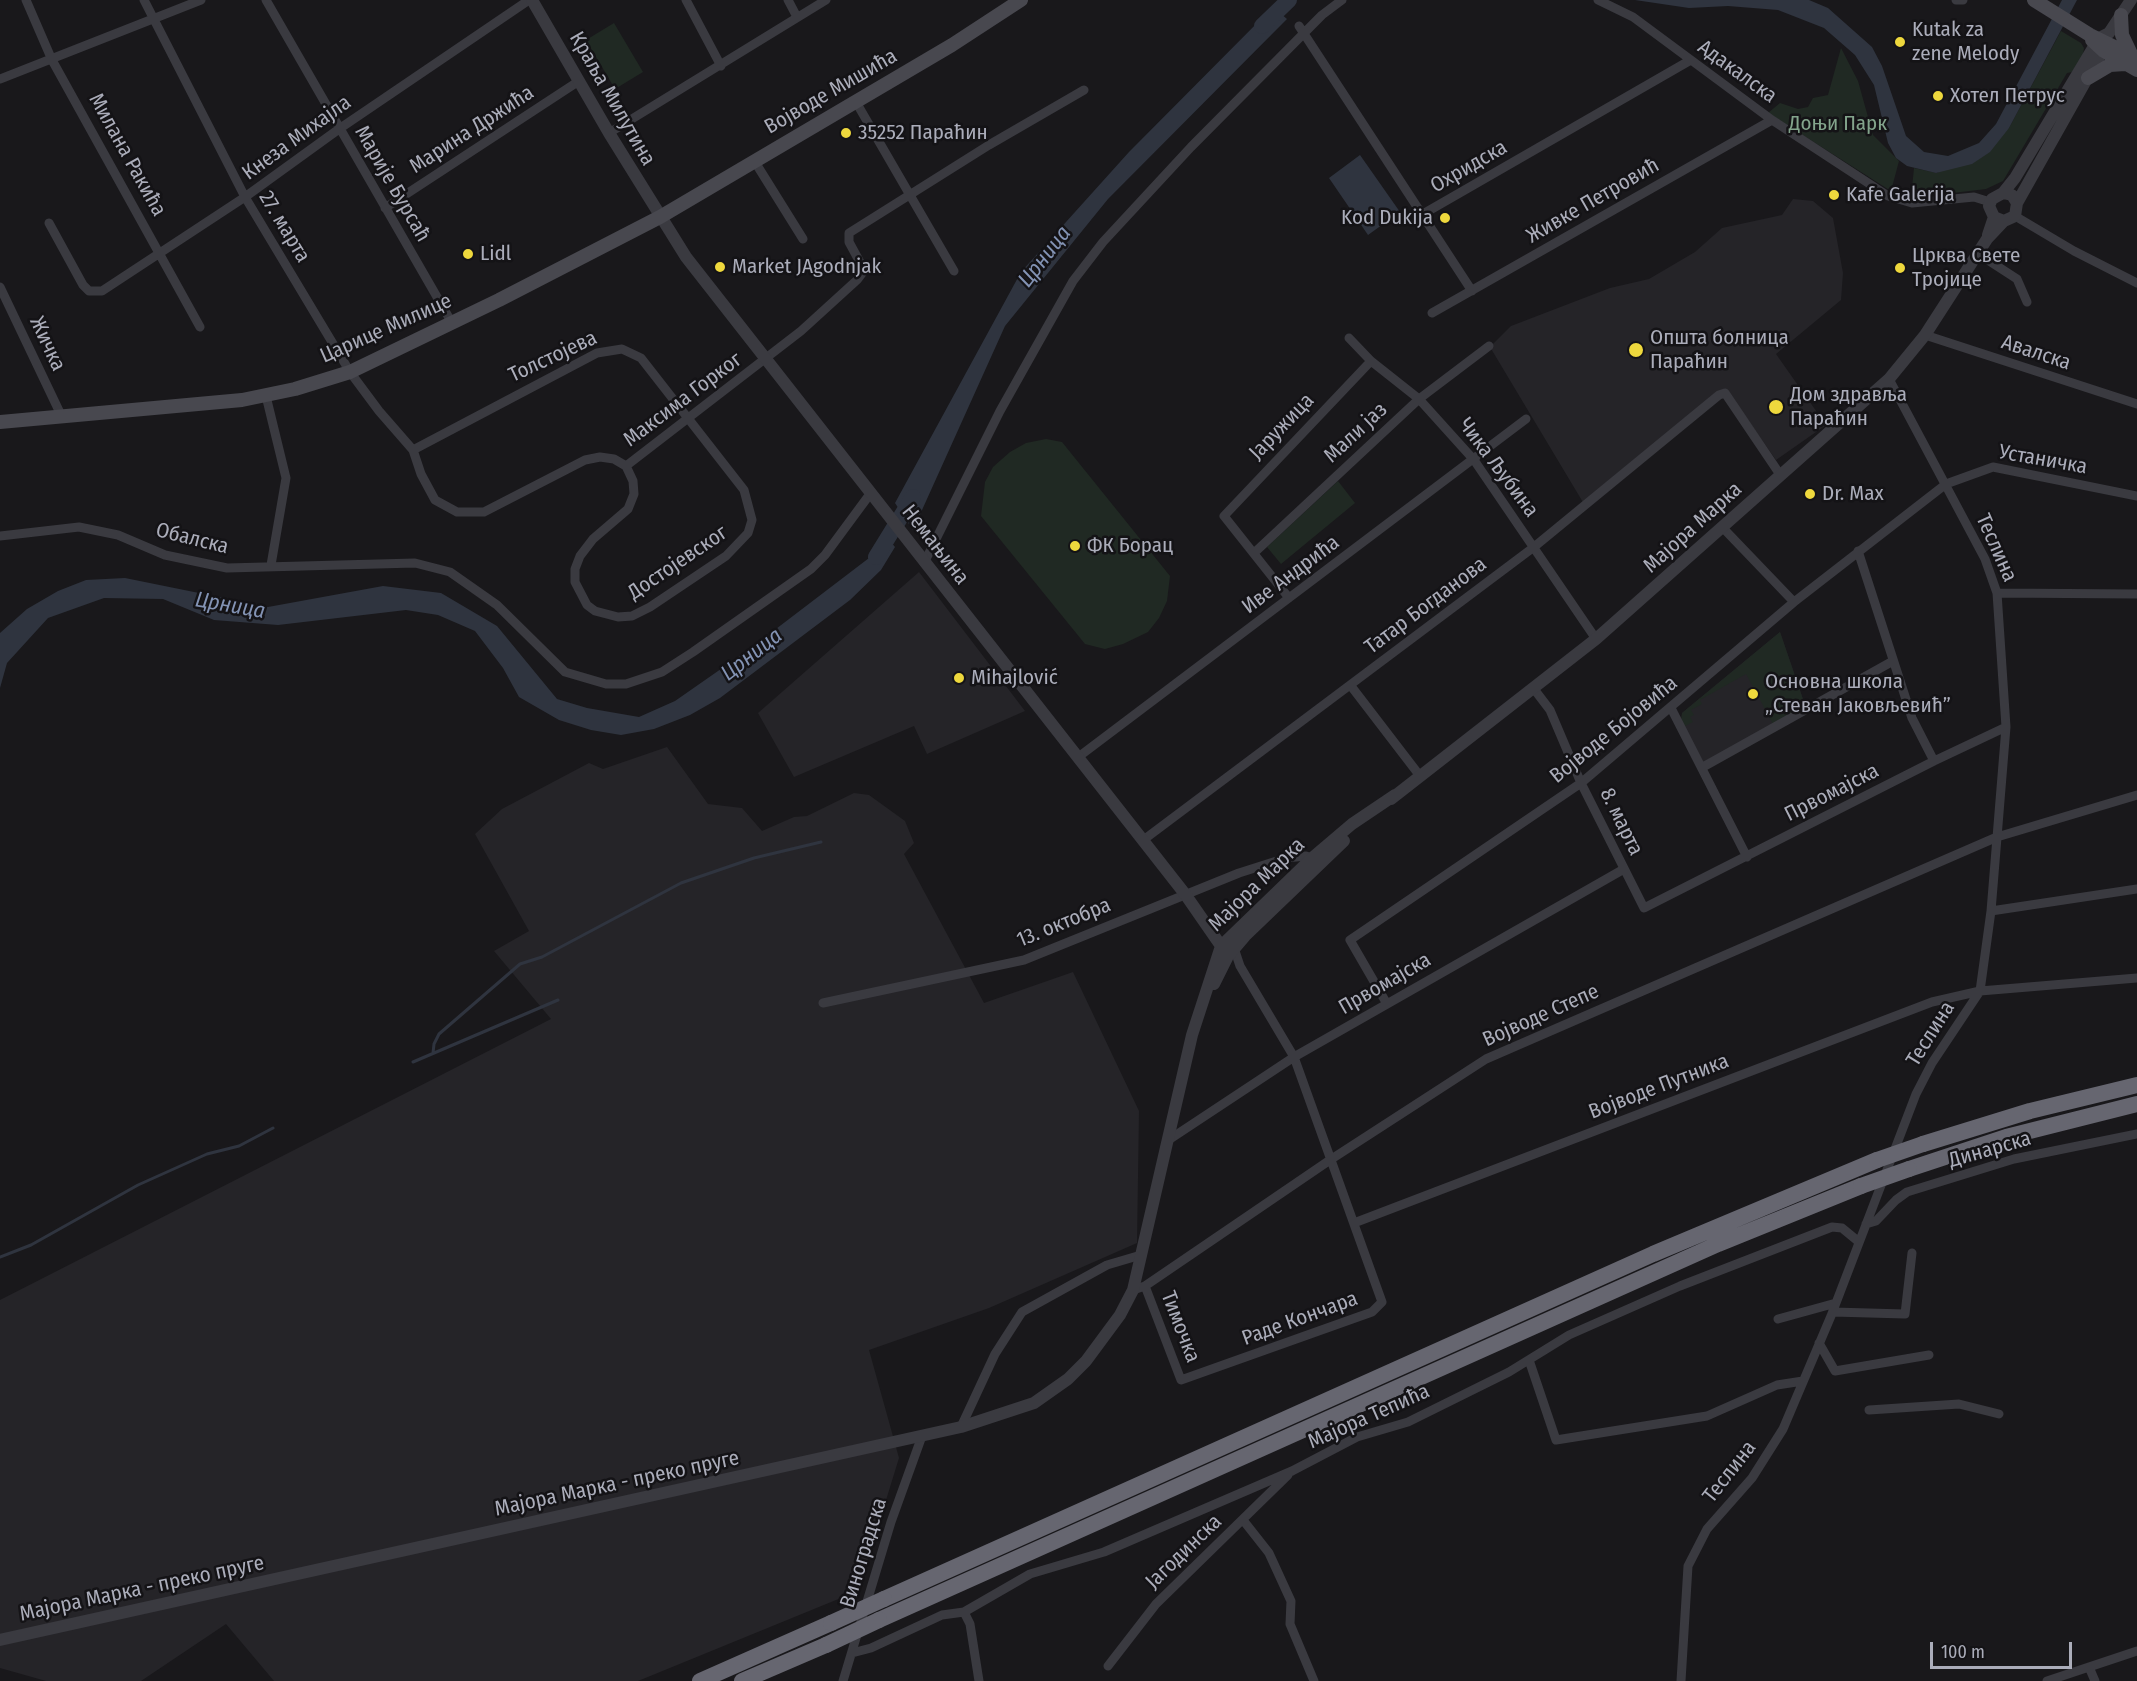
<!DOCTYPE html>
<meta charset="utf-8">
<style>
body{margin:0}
#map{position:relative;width:2137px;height:1681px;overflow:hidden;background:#19181b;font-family:"Fira Sans Condensed",sans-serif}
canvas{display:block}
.scale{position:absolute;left:1930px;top:1642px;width:142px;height:27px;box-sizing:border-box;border:3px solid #abadba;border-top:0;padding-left:8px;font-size:18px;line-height:21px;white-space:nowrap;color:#abadba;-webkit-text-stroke:4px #141316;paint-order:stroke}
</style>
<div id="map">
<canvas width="2137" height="1681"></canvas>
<div class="scale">100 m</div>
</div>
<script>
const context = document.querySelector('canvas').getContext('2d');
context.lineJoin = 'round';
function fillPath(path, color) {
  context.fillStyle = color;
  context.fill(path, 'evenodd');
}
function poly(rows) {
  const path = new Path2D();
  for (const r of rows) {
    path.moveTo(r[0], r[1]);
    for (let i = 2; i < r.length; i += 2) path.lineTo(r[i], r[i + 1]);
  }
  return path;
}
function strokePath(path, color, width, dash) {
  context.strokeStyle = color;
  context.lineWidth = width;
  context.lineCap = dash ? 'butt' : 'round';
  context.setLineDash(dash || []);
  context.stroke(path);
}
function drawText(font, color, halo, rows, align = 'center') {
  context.font = font + ' "Fira Sans Condensed",sans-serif';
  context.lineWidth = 5;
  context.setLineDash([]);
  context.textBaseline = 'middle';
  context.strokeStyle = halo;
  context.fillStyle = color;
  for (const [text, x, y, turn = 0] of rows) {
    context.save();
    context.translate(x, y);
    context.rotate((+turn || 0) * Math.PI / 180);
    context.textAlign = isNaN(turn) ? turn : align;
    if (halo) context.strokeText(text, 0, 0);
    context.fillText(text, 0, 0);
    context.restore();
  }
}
fillPath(poly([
 [1793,199,1813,201,1833,218,1843,273,1841,300,1776,354,1826,425,1776,460,1726,389,1584,504,1490,347,1511,326,1610,288,1649,279,1695,252,1722,228,1782,215],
 [919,572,1025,711,927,754,914,726,794,777,758,713],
 [1780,632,1806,708,1707,764,1701,762,1681,722,1682,713],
 [667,747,708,804,742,808,762,831,794,817,807,816,854,793,869,795,905,821,914,843,904,854,984,1003,1073,972,1139,1111,1137,1243,989,1308,869,1350,899,1458,858,1591,638,1681,274,1681,226,1624,141,1681,46,1681,0,1668,0,1300,551,1019,494,951,529,931,475,834,502,809,589,763,603,769]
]), '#252428');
fillPath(poly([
 [614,23,643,72,615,89,586,40],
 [2061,31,2081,43,2084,48,2083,55,2072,72,2067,73,2003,181,1986,189,1911,198,1914,168,1937,173,2009,128],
 [1841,48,1858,81,1873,135,1899,161,1891,191,1768,113,1780,103,1798,109,1808,107,1813,98,1828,95],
 [1046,439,1062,442,1170,576,1167,601,1159,618,1148,632,1123,644,1105,649,1085,644,981,516,985,482,993,467,1010,452,1026,443],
 [1338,481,1355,503,1281,564,1267,547],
 [1780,632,1806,708,1774,726,1746,674,1700,700,1702,704,1691,710,1694,715,1690,717,1693,722,1683,727,1681,722,1682,713]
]), '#202923');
fillPath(poly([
 [1635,0,1809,0,1828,8,1872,47,1882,66,1906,136,1924,152,1948,156,1979,143,1996,124,2062,0,2077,0,2009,128,1990,152,1972,164,1936,173,1907,166,1896,158,1888,143,1874,85,1855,55,1824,28,1778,10,1728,6,1689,8],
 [1273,7,1287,19,1108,199,1005,326,913,530,895,503,1021,272,1129,152],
 [1360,155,1400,212,1368,235,1329,178],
 [885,535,895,547,881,570,850,600,720,698,690,715,654,729,621,735,591,730,559,720,519,697,503,668,475,631,438,615,406,610,278,625,214,620,163,599,104,598,48,618,7,663,0,688,0,633,27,609,58,591,86,580,125,578,268,607,383,586,441,593,497,626,557,699,587,708,639,717,675,701,751,648,869,558]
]), '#2f343f');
strokePath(poly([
 [433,1053,434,1044,439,1034,520,964,542,957,681,883,754,858,821,842],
 [413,1062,558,1000],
 [0,1257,31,1245,138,1185,207,1154,239,1146,273,1128]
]), '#2f343f', 3);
strokePath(poly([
 [1262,26,1289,0],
 [876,557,913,497]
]), '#2f343f', 16);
strokePath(poly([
 [26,0,52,60,200,327],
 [144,0,245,197,350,372,379,411,413,450,421,474,435,500,457,512,484,512,585,460,600,457,614,459,626,466],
 [266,0,452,323],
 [686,0,721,66],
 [788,0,797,17],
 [1598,0,1633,17,1772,120,1888,196,1912,203,1974,197,1990,202],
 [1956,0,1963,0],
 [1299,26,1472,291],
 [0,79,201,0],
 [856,102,954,271],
 [609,133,826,0],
 [755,162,803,239],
 [385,208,579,81],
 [1423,214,1689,61],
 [2015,216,2074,251,2137,283],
 [49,223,83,285,89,291,102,291,245,197,339,129,529,0],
 [1977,253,2017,279,2027,302],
 [0,287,62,417],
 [1432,313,1772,120],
 [1925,335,2137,404],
 [1349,338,1371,361,1419,399,1474,460,1596,639],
 [266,396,286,478,271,565],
 [413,450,597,353,622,349,641,358,744,490,752,520,748,533,726,556,650,607,632,616,618,617,595,611,587,605,575,582,575,569,580,556,593,539,628,509,634,494,633,481,626,466],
 [626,466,801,331,857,280,863,272,862,266,849,242,849,233,989,145,1084,90],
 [1723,528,1794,602],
 [0,536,79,527,118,535,165,555,227,568,415,563,450,572,497,605,565,672,606,684,626,684,662,672,693,652,811,569,825,555,870,494],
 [1858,551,1912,718,1934,761],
 [1254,553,1419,399,1489,346],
 [924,563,1000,411,1073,281,1103,242,1191,147,1322,15,1342,0],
 [1997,593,2137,594],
 [1289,598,1224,516,1371,361],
 [1351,686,1420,776],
 [1534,689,1550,710,1581,783,1644,908,1934,761,2006,727],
 [1671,708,1747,857],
 [1077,758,1526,419],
 [1703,767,1893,661],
 [1142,841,1534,547,1719,395,1725,393,1781,476],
 [1991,911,2137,889],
 [823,1003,1024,960,1239,873,1286,858,1306,856,1312,858],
 [1387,1004,1350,940,1581,783,1794,602,1946,484,1993,467,2137,496],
 [1170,1139,1294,1057,1624,869],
 [1354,1223,1932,1002,1980,991,2137,978],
 [1866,1224,1876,1221,1896,1200,1907,1192,2014,1159,2137,1134],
 [1145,1286,1181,1380,1372,1312,1382,1302,1294,1057,1240,966,1234,948],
 [1133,1290,1145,1286,1330,1160,1486,1059,1997,837,2137,795],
 [1833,1312,1905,1314,1912,1253],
 [1778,1319,1836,1303],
 [1819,1343,1835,1371,1929,1355],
 [1529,1360,1556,1440,1707,1416,1777,1385,1803,1381],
 [1869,1410,1959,1404,1999,1414],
 [961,1427,995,1354,1022,1312,1107,1265,1141,1255],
 [1243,1520,1269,1553,1291,1601,1290,1624,1314,1681],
 [964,1612,970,1624,979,1681],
 [852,1653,871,1648,942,1615,964,1612,1030,1574,1104,1552,1292,1471,1357,1437,1408,1422,1509,1372,1569,1335,1680,1286,1832,1227,1842,1228,1859,1242],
 [1108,1666,1156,1604,1288,1475],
 [2089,1667,2095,1681],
 [843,1681,891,1522,922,1436],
 [1681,1681,1688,1566,1707,1529,1752,1478,1783,1429,1831,1316,1916,1094,1932,1063,1980,991,1991,911,2006,727,1997,593,1985,559,1889,379],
 [2047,1681,2137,1651]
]), '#3a3a40', 9);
strokePath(poly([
 [532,0,609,133,686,257,1185,894,1228,956],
 [2003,193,2015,178,2099,38,2109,33,2131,0],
 [2017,203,2107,43],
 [1988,235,1994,217,1989,206,1992,199,2003,193,2012,195,2017,203,2015,216,2004,221,1994,217],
 [1391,799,1596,639,1889,379,1925,335,1987,239,2004,221],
 [1214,984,1228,956,1245,936,1344,841],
 [0,1640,961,1427,1034,1403,1068,1379,1086,1361,1120,1315,1133,1290,1192,1035,1221,946,1312,858,1352,824,1395,795]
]), '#3a3a40', 12);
strokePath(poly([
 [2034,0,2090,35,2137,58],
 [2121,15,2122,35,2132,56],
 [2092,40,2104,51,2137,70],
 [2088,78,2110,65,2125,64],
 [0,422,242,400,295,389,350,372,499,300,660,217,952,45,1021,0]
]), '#48484f', 14);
strokePath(poly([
 [1923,1144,2030,1111,2137,1085],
 [1909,1169,2006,1137,2137,1104],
 [884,1599,1653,1254,1877,1160],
 [879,1620,1718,1244,1861,1186],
 [700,1681,831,1623],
 [742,1681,826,1645]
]), '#666670', 16);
strokePath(poly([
 [1877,1160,1923,1144],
 [1861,1186,1909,1169],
 [831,1623,884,1599],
 [826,1645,879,1620]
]), '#666670', 16);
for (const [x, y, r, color] of [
 [1900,42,6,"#eed83d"],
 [1938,96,6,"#eed83d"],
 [846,133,6,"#eed83d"],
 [1834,195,6,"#eed83d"],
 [1445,218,6,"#eed83d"],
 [468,254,6,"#eed83d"],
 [720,267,6,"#eed83d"],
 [1900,268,6,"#eed83d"],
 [1636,350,8,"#eed83d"],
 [1776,407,8,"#eed83d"],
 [1810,494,6,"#eed83d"],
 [1075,546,6,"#eed83d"],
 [959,678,6,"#eed83d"],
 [1753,694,6,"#eed83d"]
]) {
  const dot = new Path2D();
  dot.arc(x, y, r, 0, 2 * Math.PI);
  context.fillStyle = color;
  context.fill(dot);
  strokePath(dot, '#141316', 2);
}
drawText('21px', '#abadba', '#141316', [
 ["Kutak za",1912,30],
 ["zene Melody",1912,54],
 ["Хотел Петрус",1950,96],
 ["35252 Параћин",858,133],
 ["Kafe Galerija",1846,195],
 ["Kod Dukija",1433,218,"right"],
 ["Lidl",480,254],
 ["Црква Свете",1912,256],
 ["Тројице",1912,280],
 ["Market JAgodnjak",732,267],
 ["Општа болница",1650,338],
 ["Параћин",1650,362],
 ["Дом здравља",1790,395],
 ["Параћин",1790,419],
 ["Dr. Max",1822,494],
 ["ФК Борац",1087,546],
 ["Mihajlović",971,678],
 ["Основна школа",1765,682],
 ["„Стеван Јаковљевић”",1765,706]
], 'left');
drawText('21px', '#abadba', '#141316', [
 ["Адакалска",1737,72,36],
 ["Војводе Мишића",831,92,-30],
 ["Краља Милутина",612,99,60],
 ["Марина Држића",472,130,-33],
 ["Кнеза Михајла",297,138,-36],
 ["Милана Ракића",127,155,61],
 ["Охридска",1469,167,-30],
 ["Марије Бурсаћ",392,184,60],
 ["Живке Петровић",1593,201,-30],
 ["27. марта",284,227,59],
 ["Царице Милице",386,329,-24],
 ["Жичка",47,344,65],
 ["Авалска",2036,353,18],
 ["Толстојева",553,357,-25],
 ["Максима Горког",683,400,-37],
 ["Јаружица",1282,427,-46],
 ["Мали јаз",1356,433,-43],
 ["Устаничка",2043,460,10],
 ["Чика Љубина",1498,468,53],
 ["Мајора Марка",1693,528,-42],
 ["Обалска",192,539,14],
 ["Немањина",935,545,52],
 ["Теслина",1996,548,66],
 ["Достојевског",678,563,-34],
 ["Иве Андрића",1291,575,-37],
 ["Татар Богданова",1426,606,-37],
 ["Војводе Бојовића",1614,730,-39],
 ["Првомајска",1832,793,-27],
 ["8. марта",1621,822,64],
 ["Мајора Марка",1257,885,-44],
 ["13. октобра",1064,923,-22],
 ["Првомајска",1385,984,-30],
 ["Војводе Степе",1541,1016,-24],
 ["Теслина",1931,1034,-58],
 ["Војводе Путника",1659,1087,-21],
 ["Динарска",1990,1150,-16],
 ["Раде Кончара",1300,1319,-20],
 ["Тимочка",1180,1327,69],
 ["Мајора Тепића",1369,1417,-24],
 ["Теслина",1730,1472,-52],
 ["Мајора Марка - преко пруге",617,1484,-12],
 ["Јагодинска",1184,1552,-44],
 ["Виноградска",864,1553,-73],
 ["Мајора Марка - преко пруге",142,1589,-12]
]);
drawText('21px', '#83a48c', '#141316', [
 ["Доњи Парк",1838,124]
]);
drawText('italic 22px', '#8393b4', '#141316', [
 ["Црница",1045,257,-52],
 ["Црница",230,606,10],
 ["Црница",752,655,-38]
]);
</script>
